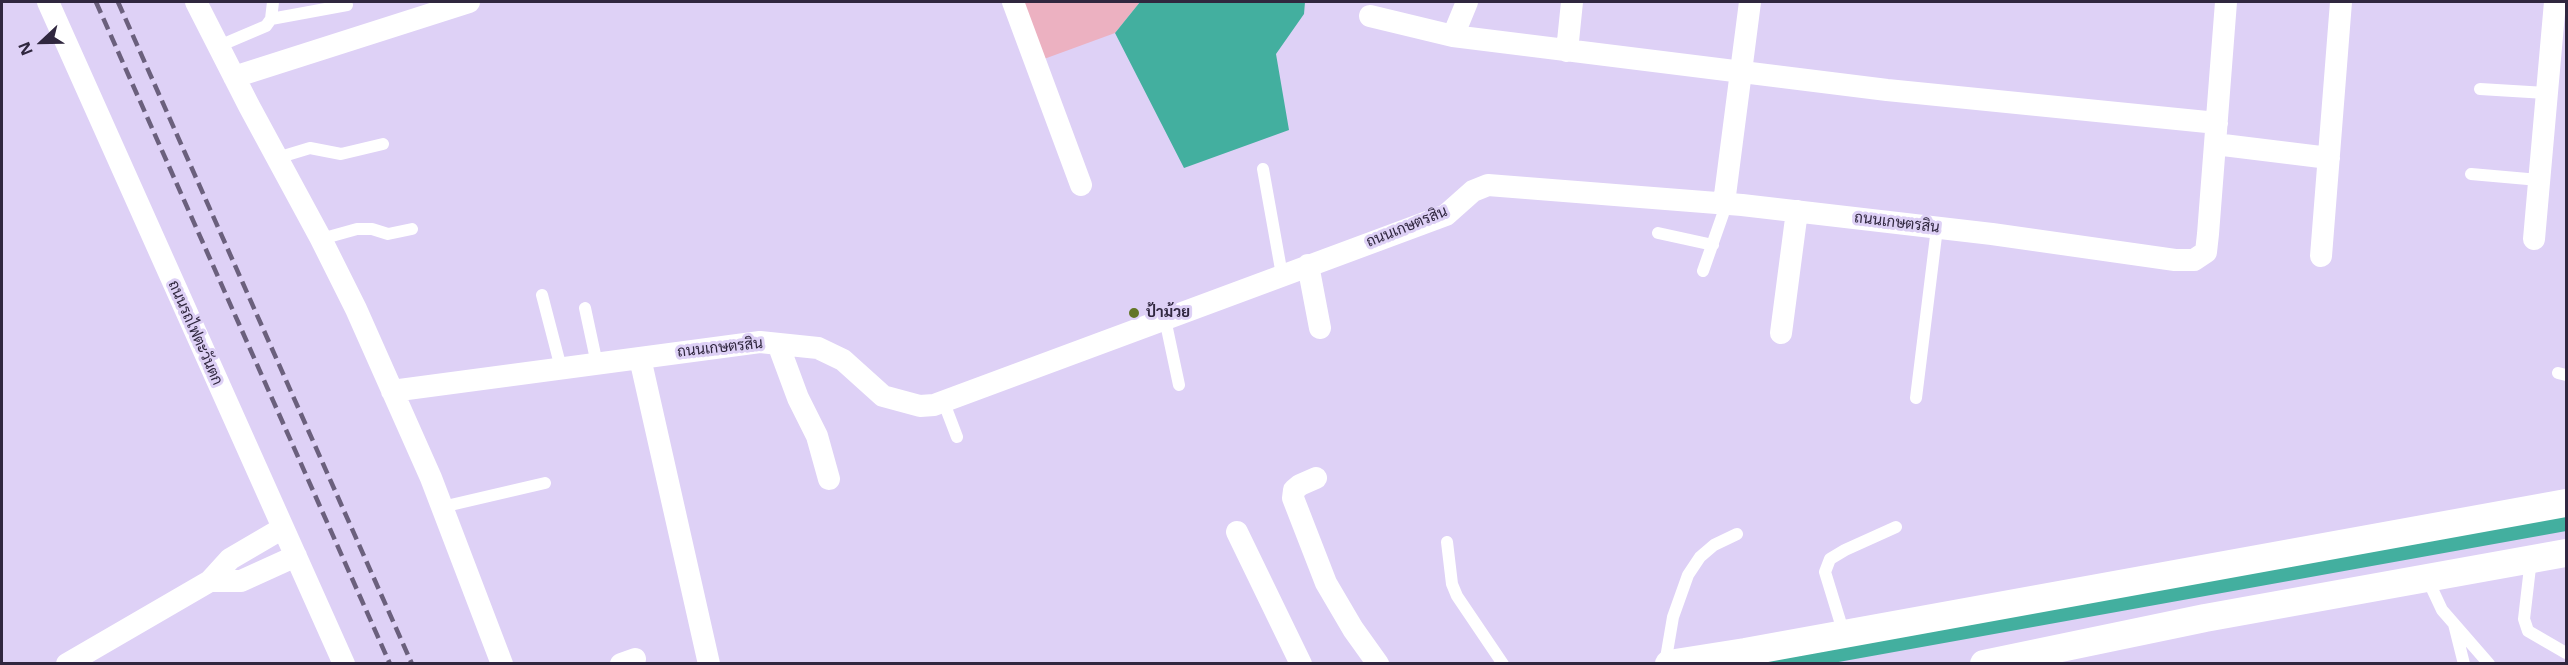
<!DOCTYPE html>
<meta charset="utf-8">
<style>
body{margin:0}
#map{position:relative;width:2568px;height:665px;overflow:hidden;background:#ded1f6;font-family:"Noto Sans",sans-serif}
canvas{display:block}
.frame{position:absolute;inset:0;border:3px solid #30273f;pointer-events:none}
.north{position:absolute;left:12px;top:12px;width:60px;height:60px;-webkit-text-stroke:4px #ded1f6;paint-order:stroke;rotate:248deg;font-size:16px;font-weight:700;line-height:24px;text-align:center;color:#30273f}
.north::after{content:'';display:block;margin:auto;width:21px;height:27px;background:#30273f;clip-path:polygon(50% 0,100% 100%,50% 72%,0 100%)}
</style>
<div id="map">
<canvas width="2568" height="665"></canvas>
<div class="frame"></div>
<div class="north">N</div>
</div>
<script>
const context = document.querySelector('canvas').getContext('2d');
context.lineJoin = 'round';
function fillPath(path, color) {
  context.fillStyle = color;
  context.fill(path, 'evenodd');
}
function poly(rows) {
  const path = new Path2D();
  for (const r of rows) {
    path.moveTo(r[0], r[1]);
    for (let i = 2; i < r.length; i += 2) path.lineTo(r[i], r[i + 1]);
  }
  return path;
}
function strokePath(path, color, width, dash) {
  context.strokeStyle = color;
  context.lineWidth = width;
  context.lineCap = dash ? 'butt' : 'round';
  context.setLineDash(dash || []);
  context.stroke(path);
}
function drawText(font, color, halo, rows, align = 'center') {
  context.font = font + ' "Noto Sans",Sarabun,sans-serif';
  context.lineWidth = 6;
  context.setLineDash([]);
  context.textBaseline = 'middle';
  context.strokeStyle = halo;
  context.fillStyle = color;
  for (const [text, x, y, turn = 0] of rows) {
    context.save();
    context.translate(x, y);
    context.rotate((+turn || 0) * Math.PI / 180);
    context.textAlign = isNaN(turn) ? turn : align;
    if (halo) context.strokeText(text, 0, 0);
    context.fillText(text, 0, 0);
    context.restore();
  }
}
fillPath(poly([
 [1022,2,1140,2,1115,33,1044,59]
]), '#ecb1c1');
fillPath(poly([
 [1140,2,1305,2,1304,14,1276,54,1289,130,1184,168,1115,33]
]), '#43af9f');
strokePath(poly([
 [1771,664,2566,521]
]), '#43af9f', 20);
strokePath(poly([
 [271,19,347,5],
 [219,46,266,26,271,19,273,2],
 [2480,89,2546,93],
 [277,158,310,148,341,154,383,144],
 [1263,169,1282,275],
 [2471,174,2539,180],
 [1658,233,1713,245],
 [321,239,357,229,372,229,388,234,412,229],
 [1703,271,1723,214,1724,203],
 [542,295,561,368],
 [585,308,597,364],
 [1165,319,1179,385],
 [2558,373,2566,375],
 [1916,398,1937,228],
 [944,403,957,437],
 [442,507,545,483],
 [1447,542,1452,584,1457,596,1503,664],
 [2531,559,2524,619,2528,631,2566,653],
 [2427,578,2442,610,2489,664],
 [2454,624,2464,664],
 [1844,634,1825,572,1830,559,1845,550,1896,527],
 [1665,664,1673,617,1688,575,1700,557,1714,545,1737,534]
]), '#fff', 12);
strokePath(poly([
 [48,2,344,664],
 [196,2,249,106,321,239,356,309,431,478,502,664],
 [1013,2,1081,185],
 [1467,2,1453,36,1887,90,2217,123],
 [1370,16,1453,36],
 [1567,51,1572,2],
 [234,77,469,2],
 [2215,144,2329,158],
 [1724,203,1750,2],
 [2534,239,2555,2],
 [2321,256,2341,2],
 [1308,265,1320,328],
 [1781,333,1797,211],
 [778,344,798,398,817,436,829,479],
 [640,358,709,664],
 [392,391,760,342,818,348,843,360,883,396,920,406,934,405,1446,215,1473,191,1488,185,1742,205,1992,234,2175,260,2194,260,2206,252,2208,234,2226,2],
 [1316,478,1300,485,1294,490,1293,498,1326,583,1353,629,1378,664],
 [1237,532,1301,664],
 [210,581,241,581,296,556],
 [67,664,210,581,230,559,283,528],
 [621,664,635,659]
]), '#fff', 22);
strokePath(poly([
 [1669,664,1745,652,2566,503],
 [1984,664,2205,618,2566,553]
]), '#fff', 28);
strokePath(poly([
 [96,2,390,664],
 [118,2,412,664]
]), '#6b607d', 4.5, [12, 6]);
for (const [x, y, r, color] of [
 [1134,313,6,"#637625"]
]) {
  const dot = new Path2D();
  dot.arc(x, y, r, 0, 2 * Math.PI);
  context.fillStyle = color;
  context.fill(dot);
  strokePath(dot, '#ded1f6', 2);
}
drawText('15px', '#30273f', '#ded1f6', [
 ["ถนนเกษตรสิน",1897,223,7],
 ["ถนนเกษตรสิน",1407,227,-22],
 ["ถนนรถไฟตะวันตก",195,333,66],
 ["ถนนเกษตรสิน",720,348,-6]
]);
drawText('bold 15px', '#30273f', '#ded1f6', [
 ["ป้าม้วย",1146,313]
], 'left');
</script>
